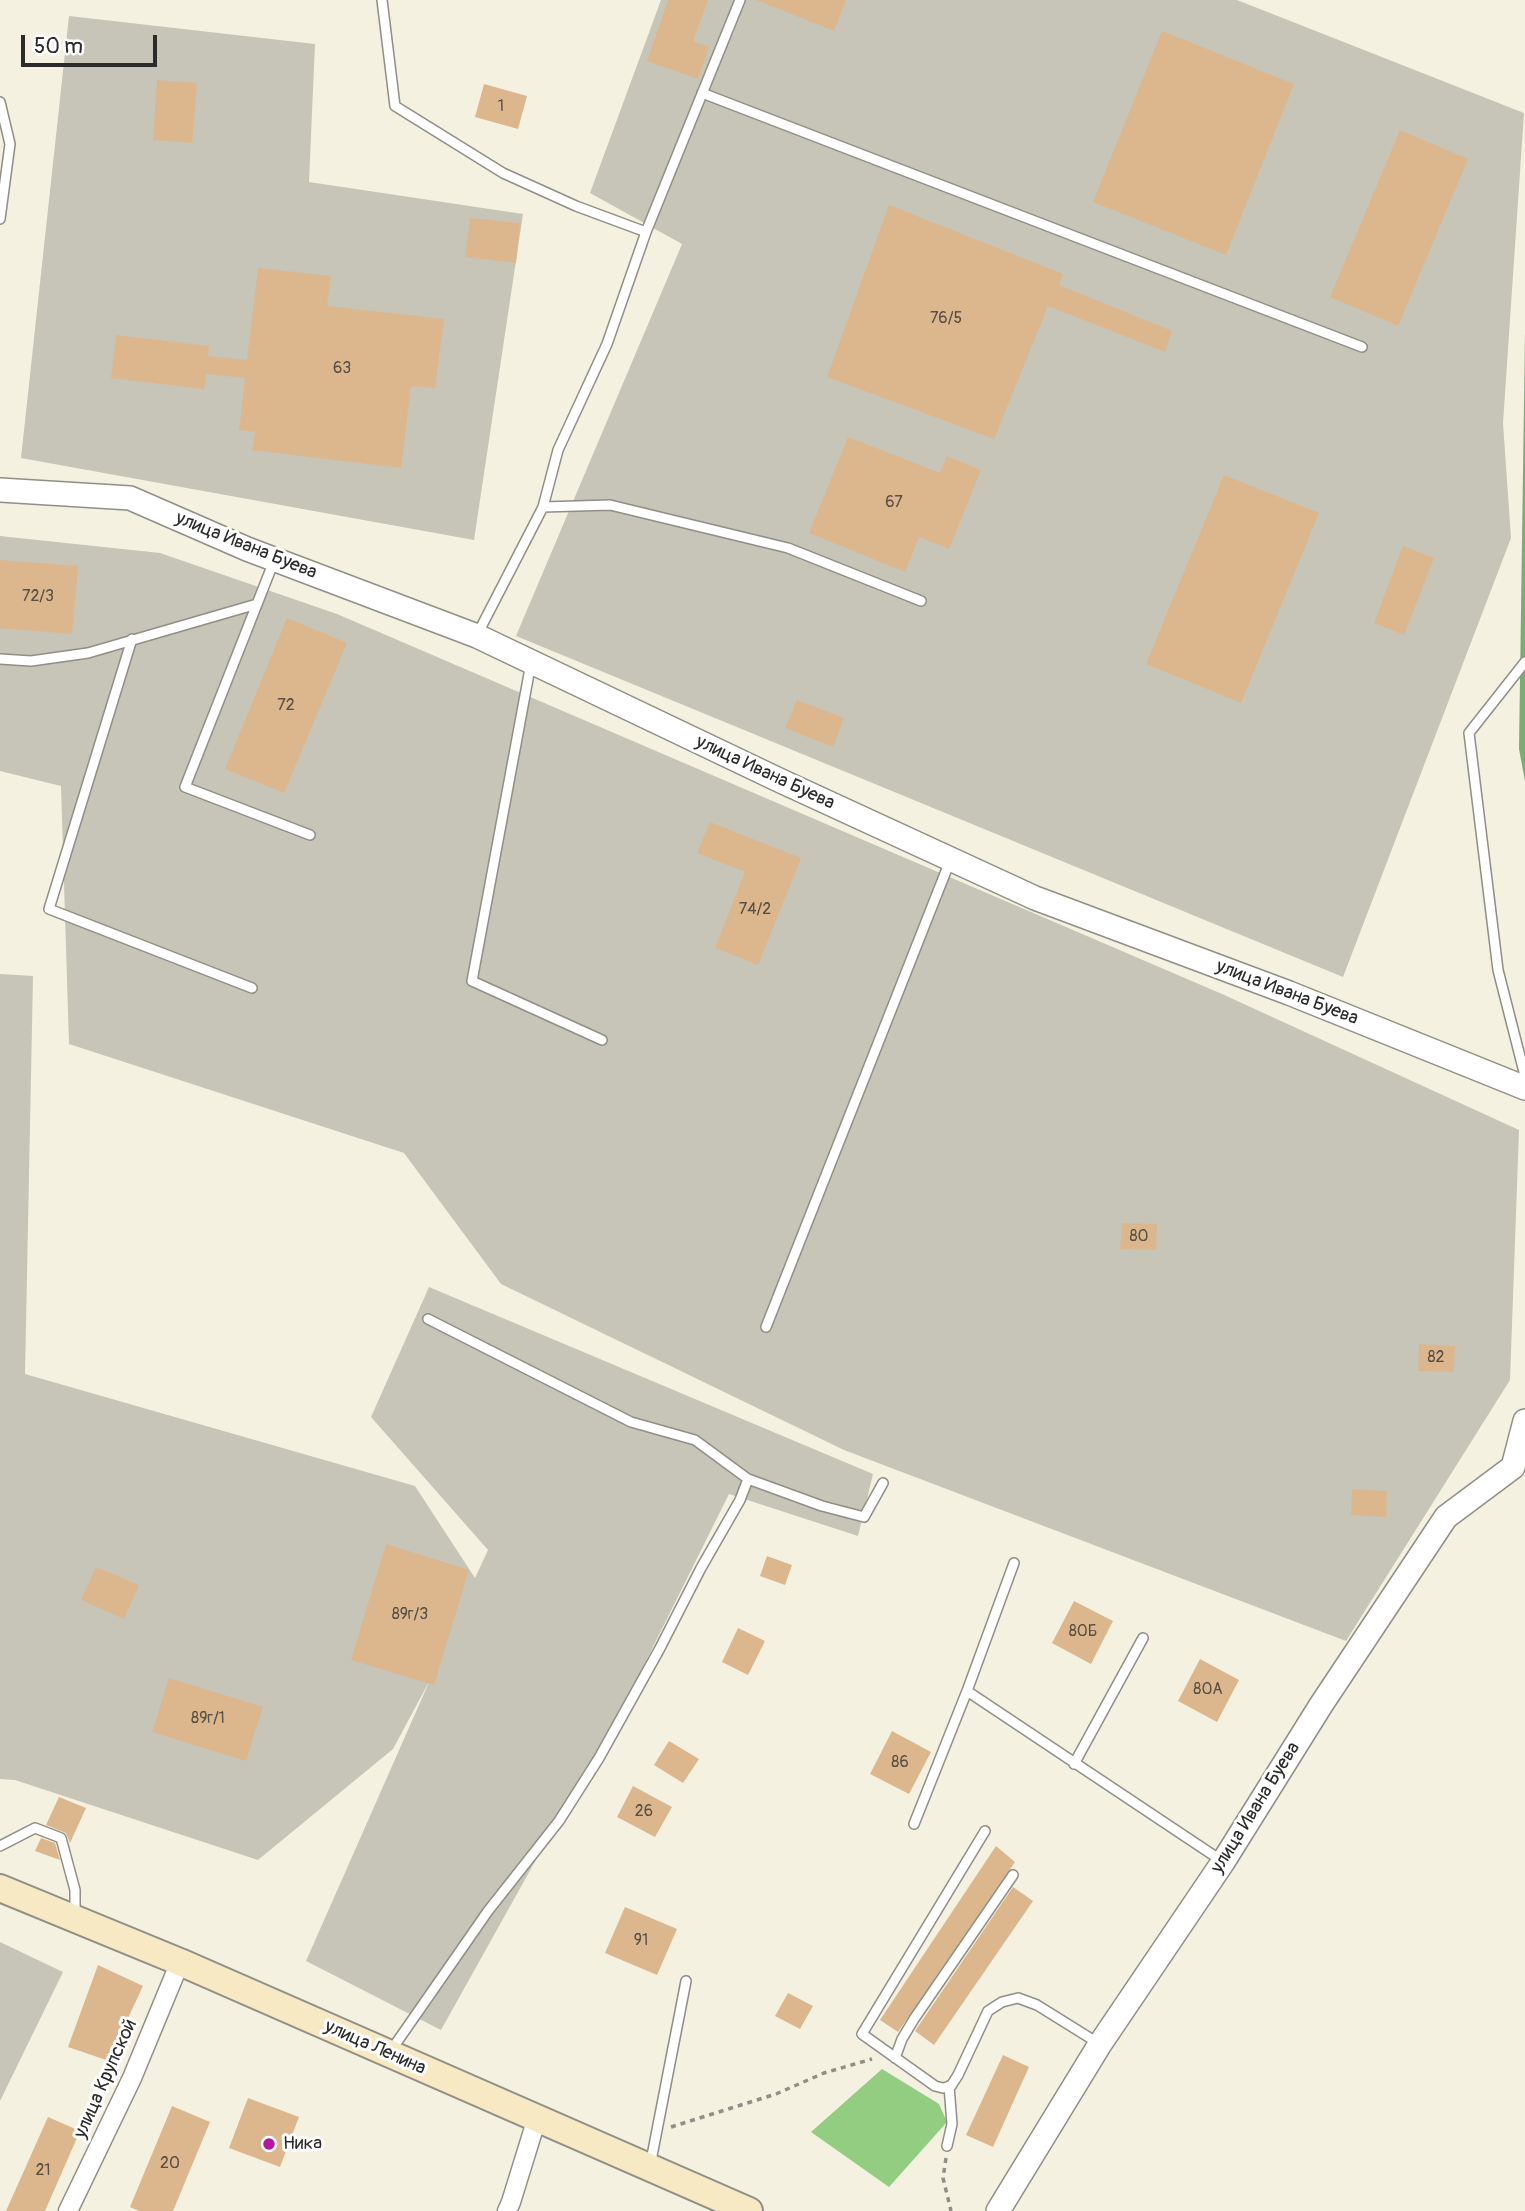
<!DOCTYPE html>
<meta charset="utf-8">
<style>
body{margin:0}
#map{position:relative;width:1525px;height:2211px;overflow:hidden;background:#f4f1e0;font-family:Pangolin,sans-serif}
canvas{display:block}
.scale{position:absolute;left:21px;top:35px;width:136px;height:32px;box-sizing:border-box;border:4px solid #2b2b2b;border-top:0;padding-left:9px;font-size:21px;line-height:24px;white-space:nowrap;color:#2b2b2b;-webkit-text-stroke:5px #fff;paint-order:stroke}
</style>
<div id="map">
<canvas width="1525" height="2211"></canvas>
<div class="scale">50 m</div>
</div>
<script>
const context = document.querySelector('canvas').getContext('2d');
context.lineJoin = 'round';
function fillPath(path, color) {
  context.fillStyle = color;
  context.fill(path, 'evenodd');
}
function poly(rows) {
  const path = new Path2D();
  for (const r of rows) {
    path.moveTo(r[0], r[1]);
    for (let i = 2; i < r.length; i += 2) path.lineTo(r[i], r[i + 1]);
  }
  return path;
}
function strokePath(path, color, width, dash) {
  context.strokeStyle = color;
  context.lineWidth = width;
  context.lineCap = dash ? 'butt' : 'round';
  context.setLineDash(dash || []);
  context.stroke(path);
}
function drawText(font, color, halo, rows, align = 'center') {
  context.font = font + ' Pangolin,sans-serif';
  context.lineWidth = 6;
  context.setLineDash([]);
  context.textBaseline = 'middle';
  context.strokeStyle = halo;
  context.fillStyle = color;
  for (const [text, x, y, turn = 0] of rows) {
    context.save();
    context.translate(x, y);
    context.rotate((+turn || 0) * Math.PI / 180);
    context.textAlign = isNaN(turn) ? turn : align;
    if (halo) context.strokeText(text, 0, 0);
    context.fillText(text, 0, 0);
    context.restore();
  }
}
fillPath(poly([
 [661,0,1237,0,1524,113,1503,423,1511,538,1343,977,516,636,682,244,590,193],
 [69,16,315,44,309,182,523,214,474,540,21,458],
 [0,536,160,553,337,614,1222,994,1519,1130,1510,1380,1346,1641,844,1450,501,1284,404,1153,69,1044,61,786,0,771],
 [0,974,33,976,25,1374,415,1486,475,1578,488,1550,371,1417,429,1287,873,1474,858,1536,729,1494,638,1677,441,2030,306,1961,430,1680,393,1749,258,1860,15,1780,0,1779],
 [0,1942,63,1972,0,2101]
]), '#c6c5b8');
fillPath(poly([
 [882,2069,939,2104,947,2122,889,2187,811,2132]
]), '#92cd82');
fillPath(poly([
 [1525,332,1525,781,1519,749]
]), '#75b070');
fillPath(poly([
 [668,0,708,0,693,41,709,47,698,79,647,61],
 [756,0,846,0,834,31],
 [1162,31,1294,84,1226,255,1093,202],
 [157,80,197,83,192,143,153,140],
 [484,84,527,96,518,129,475,117],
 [1400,130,1468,159,1398,326,1330,297],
 [889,205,1063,274,1059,285,1172,331,1165,352,1048,306,994,439,827,377],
 [470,218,520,223,516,263,465,257],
 [258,268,331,276,327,306,444,319,435,388,411,386,401,468,252,450,255,432,239,430,245,378,206,374,204,389,111,378,116,335,209,346,208,356,247,360],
 [848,437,940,473,947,456,981,470,949,549,919,537,905,572,809,533],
 [1224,475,1319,513,1241,703,1146,664],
 [1403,546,1434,558,1404,635,1374,623],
 [0,560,78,566,72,634,0,628],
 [287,618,347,643,284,793,225,769],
 [797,700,844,718,833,747,785,728],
 [710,822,801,858,758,965,715,948,745,872,697,853],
 [1122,1223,1157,1224,1156,1250,1120,1249],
 [1419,1344,1455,1346,1454,1372,1418,1371],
 [1352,1489,1387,1491,1386,1517,1351,1515],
 [386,1544,469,1570,434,1685,351,1660],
 [767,1556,792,1565,785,1585,760,1576],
 [96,1567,139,1585,124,1619,81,1600],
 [1074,1601,1113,1621,1091,1664,1052,1643],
 [738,1628,765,1641,748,1675,722,1662],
 [1200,1659,1239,1680,1217,1722,1178,1701],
 [169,1678,263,1707,246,1761,152,1732],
 [892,1731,931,1752,909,1794,870,1774],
 [669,1741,699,1759,683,1783,654,1765],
 [633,1786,672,1807,655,1837,617,1817],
 [59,1797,86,1808,70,1843,66,1833,46,1825],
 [41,1838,55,1843,60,1860,35,1851],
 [996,1846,1015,1862,898,2032,880,2020],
 [1013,1887,1033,1901,934,2045,915,2031],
 [625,1907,677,1929,657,1975,605,1953],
 [98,1965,143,1986,128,2018,130,2019,115,2063,68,2047],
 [788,1993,813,2006,800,2029,775,2016],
 [1003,2055,1029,2067,993,2147,966,2135],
 [248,2098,299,2117,280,2167,229,2148],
 [172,2106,210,2122,173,2211,139,2211,130,2207],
 [48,2117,80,2131,45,2211,6,2211]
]), '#dcb78e');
const service = poly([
 [382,0,395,106,503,173,576,206,646,232],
 [702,93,1362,347],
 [0,102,10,144,0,219],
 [543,507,558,450,607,344,646,232,740,0],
 [274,561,185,787,310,835],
 [477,635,543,507,610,505,788,548,921,601],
 [132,639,49,909,252,988],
 [0,659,31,661,88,653,257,604],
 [1525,662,1469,733,1498,970,1525,1076],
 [531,663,472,981,602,1040],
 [428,1319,631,1422,695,1440,748,1479],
 [766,1327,950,861],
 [967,1691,1014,1563],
 [1074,1764,1143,1638],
 [914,1824,967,1691,1222,1861],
 [985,1831,862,2034,935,2086,943,2088,951,2086,958,2075,988,2011,1002,2002,1018,1998,1037,2005,1098,2043],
 [0,1846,35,1828,61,1838,75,1890,75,1914],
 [390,2052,488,1911,559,1821,599,1758,659,1650,701,1568,740,1500,748,1479,822,1506,864,1517,883,1483],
 [895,2058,902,2039,914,2019,1013,1875],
 [947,2146,952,2124,949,2086],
 [650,2166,686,1981]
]);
const minor = poly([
 [68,2211,132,2078,180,1962],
 [507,2211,511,2202,537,2118]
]);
const tertiary = poly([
 [0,490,130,498,247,549,477,636,781,781,1035,898,1289,993,1525,1088],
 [998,2211,1100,2044,1223,1862,1321,1705,1446,1517,1513,1467,1525,1421]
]);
const secondary = poly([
 [0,1888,180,1962,749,2211]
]);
strokePath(service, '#908e86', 12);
strokePath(minor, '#908e86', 21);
strokePath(tertiary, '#908e86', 26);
strokePath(secondary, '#908e86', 30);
strokePath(poly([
 [671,2127,776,2094,824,2073,872,2059],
 [946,2158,943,2178,951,2211]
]), '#908e86', 3.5, [5, 5]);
strokePath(service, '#fff', 9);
strokePath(minor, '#fff', 18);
strokePath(tertiary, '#fff', 23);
strokePath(secondary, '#f6e9c3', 26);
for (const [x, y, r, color] of [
 [269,2144,7,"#b5179e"]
]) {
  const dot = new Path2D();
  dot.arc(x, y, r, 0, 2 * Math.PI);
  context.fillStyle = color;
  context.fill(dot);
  strokePath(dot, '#fff', 2.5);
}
drawText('16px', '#574e44', null, [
 ["1",501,107],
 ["76/5",946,319],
 ["63",342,369],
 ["67",894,503],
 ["72/3",38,597],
 ["72",286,706],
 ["74/2",755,910],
 ["80",1139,1237],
 ["82",1436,1358],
 ["89г/3",410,1615],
 ["80Б",1083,1632],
 ["80А",1208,1690],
 ["89г/1",208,1719],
 ["86",900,1763],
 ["26",644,1812],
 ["91",641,1941],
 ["20",170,2164],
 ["21",43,2171]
]);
drawText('19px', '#2b2b2b', '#fff', [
 ["улица Ивана Буева",246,546,22],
 ["улица Ивана Буева",765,773,25],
 ["улица Ивана Буева",1287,993,21],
 ["улица Ивана Буева",1256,1808,-58],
 ["улица Ленина",375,2048,24],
 ["улица Крупской",106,2079,-66]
]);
drawText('19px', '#2b2b2b', '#fff', [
 ["Ника",283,2144]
], 'left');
</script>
